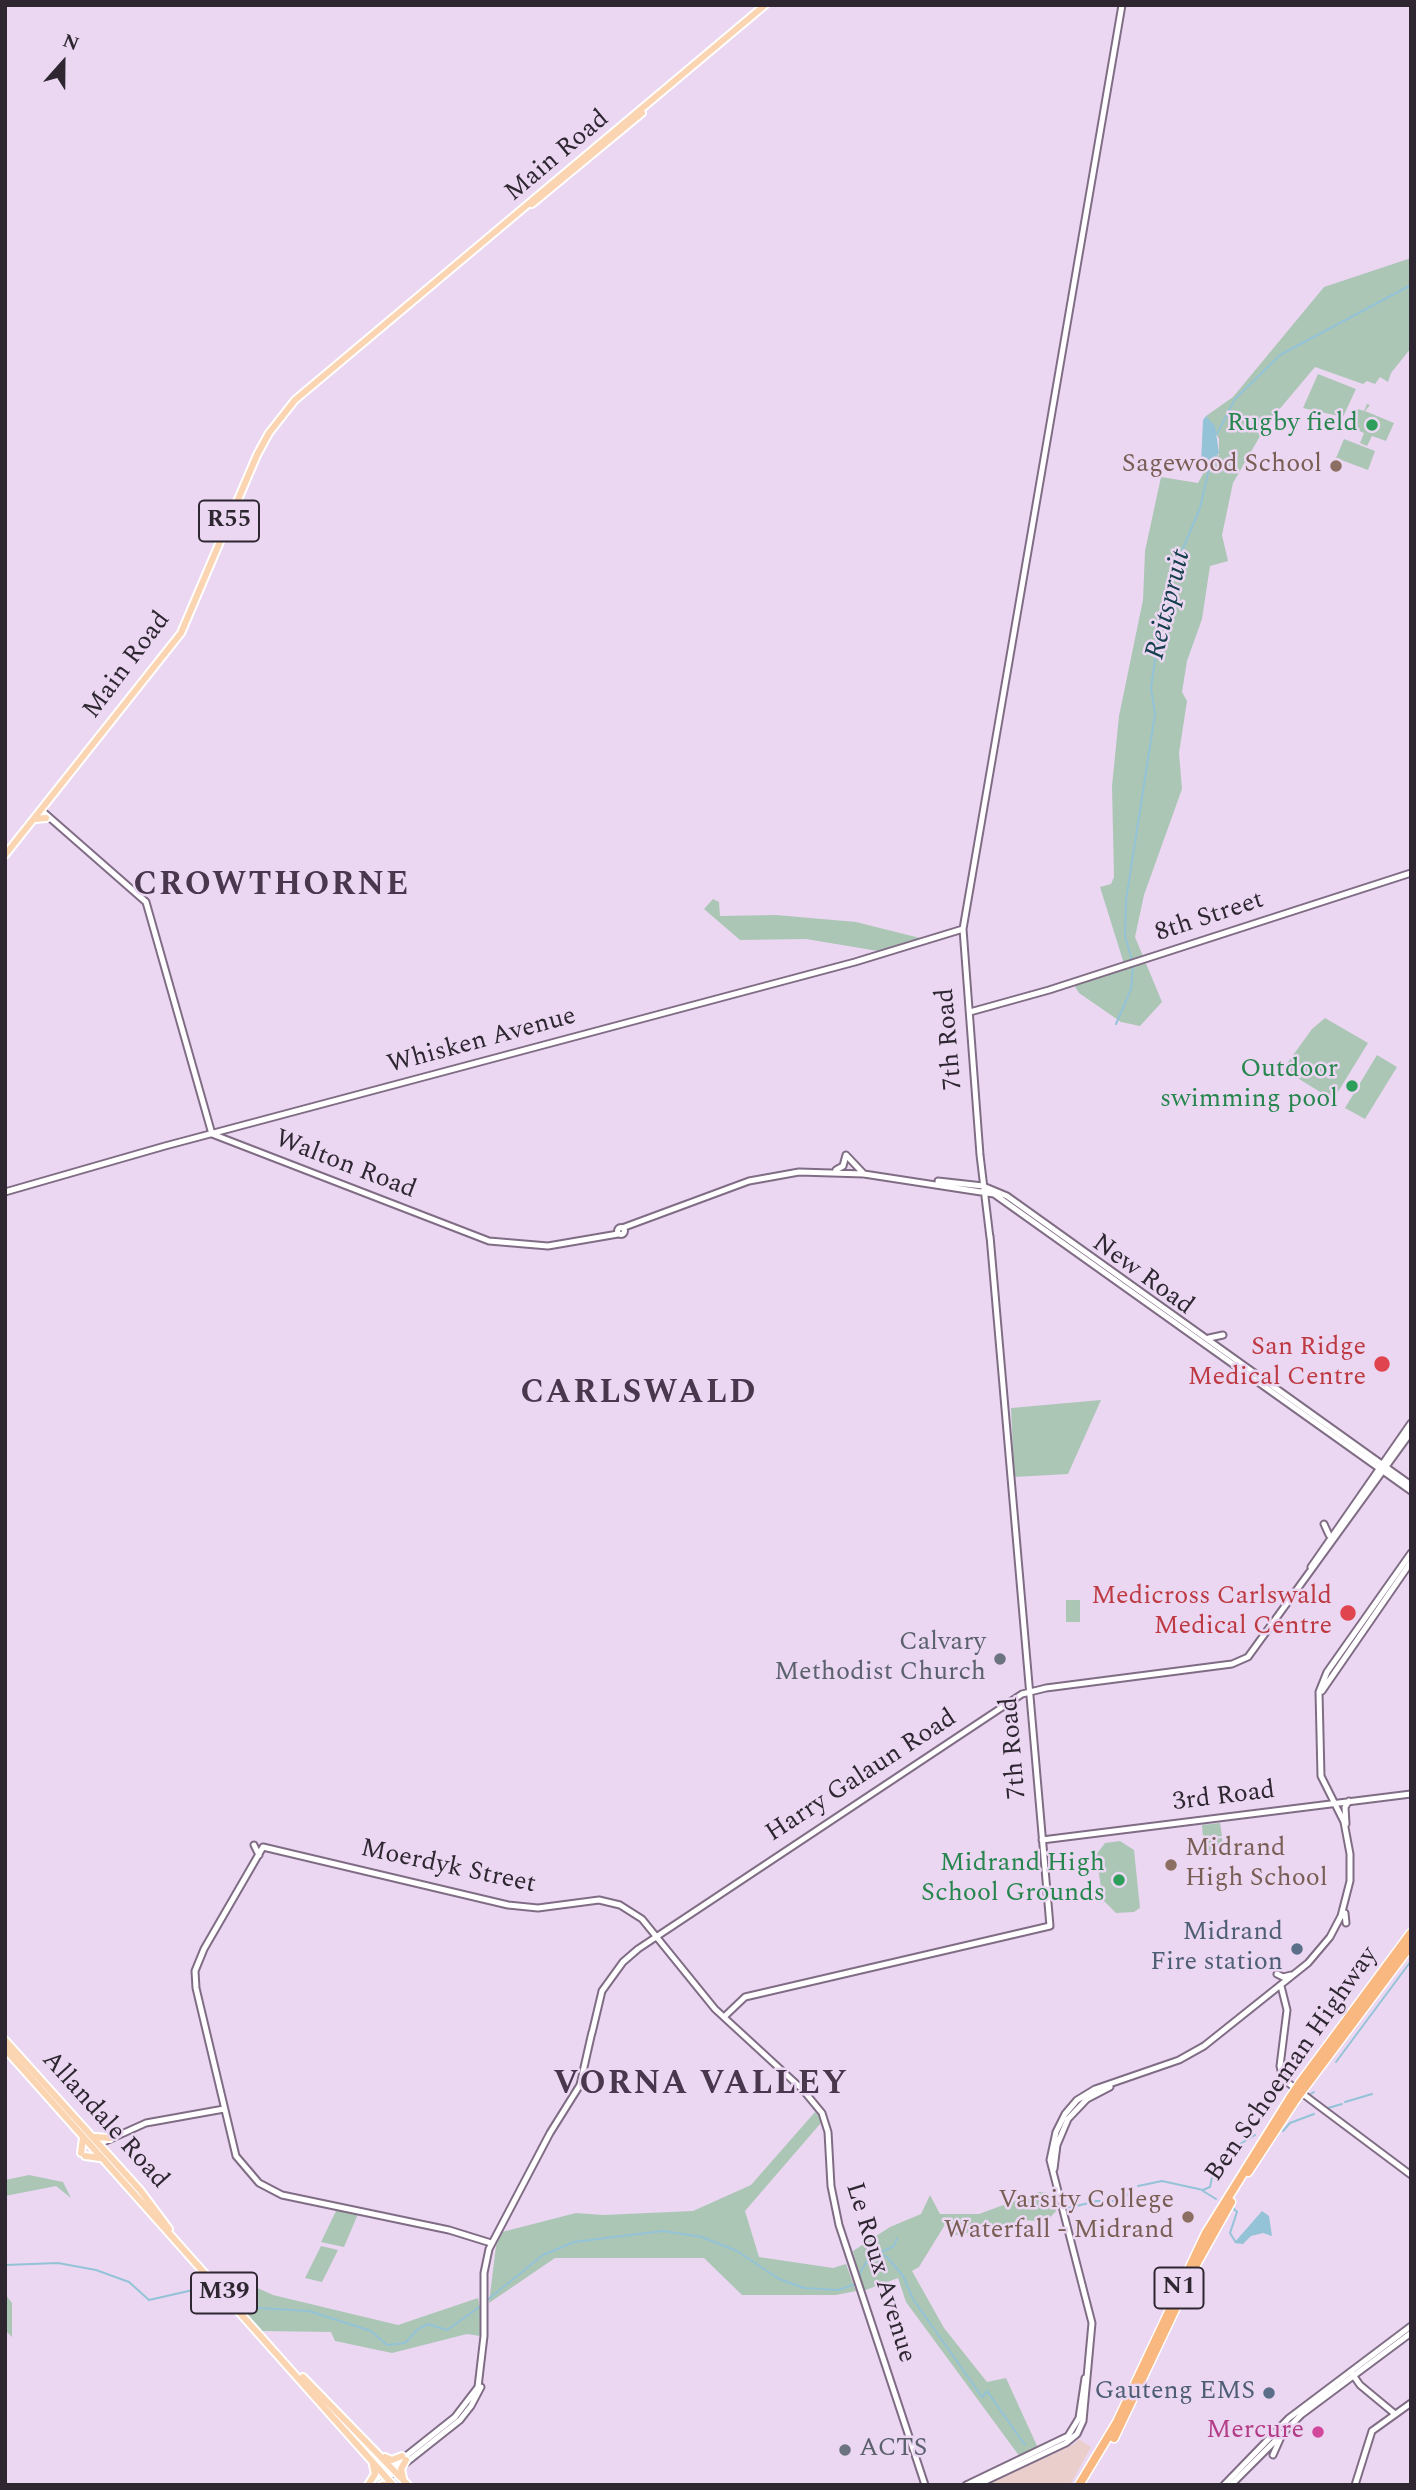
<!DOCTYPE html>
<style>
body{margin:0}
#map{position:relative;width:1416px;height:2490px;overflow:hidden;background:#ebd7f2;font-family:Spectral,serif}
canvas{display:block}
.frame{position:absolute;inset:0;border:7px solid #2e2731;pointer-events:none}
.north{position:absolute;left:28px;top:28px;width:70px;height:70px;-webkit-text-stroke:5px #ebd7f2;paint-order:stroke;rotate:21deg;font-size:19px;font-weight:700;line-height:28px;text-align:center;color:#2e2731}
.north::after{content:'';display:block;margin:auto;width:24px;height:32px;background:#2e2731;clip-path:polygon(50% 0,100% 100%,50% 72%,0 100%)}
</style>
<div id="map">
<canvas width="1416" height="2490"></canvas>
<div class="frame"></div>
<div class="north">N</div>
</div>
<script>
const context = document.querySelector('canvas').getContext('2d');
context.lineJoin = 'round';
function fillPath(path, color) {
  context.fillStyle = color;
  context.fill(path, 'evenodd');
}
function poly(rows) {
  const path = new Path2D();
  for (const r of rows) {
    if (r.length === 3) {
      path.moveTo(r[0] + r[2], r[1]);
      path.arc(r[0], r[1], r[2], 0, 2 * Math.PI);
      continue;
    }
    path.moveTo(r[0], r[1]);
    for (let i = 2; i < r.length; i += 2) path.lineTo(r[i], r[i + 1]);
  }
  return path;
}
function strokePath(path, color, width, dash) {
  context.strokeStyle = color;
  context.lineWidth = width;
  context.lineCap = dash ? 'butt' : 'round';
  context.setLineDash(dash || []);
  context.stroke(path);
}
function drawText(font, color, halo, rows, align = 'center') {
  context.font = font + ' Spectral,serif';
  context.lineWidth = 5;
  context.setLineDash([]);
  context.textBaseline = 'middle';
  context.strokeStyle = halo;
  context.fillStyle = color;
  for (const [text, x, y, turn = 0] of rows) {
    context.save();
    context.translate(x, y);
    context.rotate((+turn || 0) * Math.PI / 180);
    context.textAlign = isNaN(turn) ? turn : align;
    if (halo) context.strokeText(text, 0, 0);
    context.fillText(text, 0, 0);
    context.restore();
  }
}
fillPath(poly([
 [1079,2439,1091,2447,1070,2485,985,2485,1073,2445]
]), '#e9cecc');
fillPath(poly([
 [1411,258,1411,348,1391,373,1388,382,1380,377,1375,384,1367,381,1363,384,1315,367,1267,424,1233,483,1222,535,1228,561,1210,566,1202,619,1187,661,1182,692,1187,701,1179,753,1182,789,1144,895,1135,937,1162,1002,1140,1026,1121,1022,1079,993,1074,985,1125,967,1100,887,1111,884,1114,877,1112,786,1119,716,1143,600,1145,551,1161,477,1198,483,1203,474,1203,458,1219,455,1219,439,1206,416,1233,397,1324,287],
 [1318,374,1356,389,1343,417,1303,408],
 [1367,404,1370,405,1365,411,1394,423,1386,441,1372,436,1367,446,1360,443,1364,433,1350,427,1358,409,1364,411],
 [1344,439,1375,451,1368,470,1336,458],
 [713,899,719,902,720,916,776,915,856,922,920,938,878,951,806,939,740,940,704,909],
 [1325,1018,1368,1043,1333,1100,1283,1069,1312,1029],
 [1377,1055,1397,1067,1365,1119,1345,1108],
 [1101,1400,1068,1474,1014,1477,1011,1408],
 [1066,1600,1080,1600,1080,1622,1066,1622],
 [1220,1823,1222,1836,1203,1838,1202,1825],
 [1222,1838,1224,1850,1205,1852,1203,1840],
 [1120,1841,1134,1850,1140,1908,1134,1912,1116,1913,1103,1900,1096,1855,1105,1843],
 [815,2112,822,2119,820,2124,745,2211,759,2257,833,2268,846,2264,856,2291,836,2295,742,2295,704,2258,555,2258,489,2303,496,2246,502,2232,576,2213,603,2215,693,2211,751,2185],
 [29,2175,63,2182,71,2198,56,2186,5,2196,5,2180],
 [1039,2192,1049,2193,1056,2211,1046,2222,1024,2220,959,2235,950,2235,946,2223,919,2267,912,2271,944,2328,987,2382,1006,2378,1038,2448,1020,2457,906,2302,898,2278,863,2291,853,2251,890,2227,921,2214,930,2195,940,2214,979,2214],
 [337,2209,358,2214,344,2247,321,2242],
 [321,2246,338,2250,322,2282,305,2278],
 [240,2280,273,2295,398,2325,478,2298,481,2314,480,2336,467,2334,392,2353,335,2341,331,2332,262,2331,219,2282],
 [5,2294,12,2303,12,2337,5,2330]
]), '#acc6b6');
fillPath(poly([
 [1206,416,1215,426,1219,453,1213,460,1203,459,1201,463,1203,420],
 [1262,2211,1269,2216,1272,2236,1263,2233,1251,2236,1243,2244,1234,2243]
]), '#94c3d7');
strokePath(poly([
 [1217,434,1235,399,1280,355,1411,285],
 [1132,960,1125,936,1126,900,1155,714,1151,688,1159,631,1176,565,1200,508,1211,460],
 [1116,1024,1131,989,1133,965],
 [1336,2062,1411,1961],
 [1309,2095,1314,2092],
 [1345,2102,1372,2094],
 [1328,2108,1342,2104],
 [1283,2131,1290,2123,1314,2114],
 [1220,2169,1235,2147,1255,2135],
 [1138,2186,1162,2181,1203,2190,1210,2187,1213,2173],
 [1203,2191,1216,2199],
 [1068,2208,1097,2201,1119,2201,1132,2191],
 [1234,2209,1237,2212,1230,2233,1235,2241],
 [880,2253,894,2246,897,2238],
 [5,2265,58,2263,96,2270,129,2282,149,2300,193,2290,234,2311],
 [860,2281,860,2273,867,2261,880,2254,887,2257,903,2276,913,2299,982,2397,987,2391,1025,2445],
 [486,2301,543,2255,574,2242,663,2231,702,2237,737,2251,779,2279,804,2288,838,2290,856,2284],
 [241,2307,309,2311,371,2331,387,2345,405,2343,418,2329,428,2324,447,2330,482,2305]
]), '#94c3d7', 2);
const secondary = poly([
 [41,810,146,902,212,1134,489,1241,548,1246,618,1234],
 [970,1012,1049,990,1411,873],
 [847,1156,864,1174],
 [836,1170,843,1166,846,1155],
 [938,1181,983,1186,1007,1196,1411,1485],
 [5,1192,165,1146,855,962,963,929],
 [621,1231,3.5],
 [622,1228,749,1181,799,1172,864,1174,994,1194,1411,1491],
 [990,1238,980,1155,963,929,1122,5],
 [1209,1338,1223,1335],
 [1324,1524,1329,1535],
 [1311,1567,1411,1423],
 [1322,1691,1411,1562],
 [1346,1824,1345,1807,1349,1801],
 [1042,1840,1411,1794],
 [254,1845,259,1855],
 [1345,1913,1346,1923],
 [1277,1974,1283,1977,1291,1975],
 [1281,1986,1287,2010,1280,2066,1283,2079,1411,2175],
 [724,2017,745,1997,1050,1926,990,1236],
 [592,2033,602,1991,623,1962,638,1949,1022,1694,1046,1688,1232,1664,1248,1657,1411,1432],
 [97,2145,146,2123,224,2109],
 [1054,2169,1057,2145,1068,2119,1087,2099,1110,2087],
 [491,2243,449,2230,282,2195,259,2183,236,2156,196,1988,195,1971,204,1949,263,1847,508,1905,538,1908,599,1900,620,1905,642,1919,715,2009,803,2090,822,2113,828,2132,831,2186,839,2225,925,2485],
 [1351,2372,1360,2385,1395,2414],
 [1273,2455,1281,2437],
 [372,2483,455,2417,478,2387,484,2336,484,2273,489,2249,550,2133,580,2085,592,2032],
 [378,2485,460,2420,471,2406,481,2387],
 [966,2485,1068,2436,1079,2418,1085,2378],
 [977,2485,1066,2443,1077,2434,1083,2421,1092,2323,1050,2160,1056,2132,1065,2114,1077,2100,1095,2089,1179,2060,1204,2046,1308,1963,1330,1937,1341,1916,1350,1881,1350,1854,1344,1822,1321,1776,1319,1692,1327,1672,1411,1553],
 [1224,2485,1289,2418,1411,2326],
 [1231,2485,1301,2415,1411,2333],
 [1355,2485,1372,2431,1411,2403]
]);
const primary = poly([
 [532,204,642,113],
 [35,819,46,818],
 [5,855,181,633,257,455,269,433,295,400,765,5],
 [5,2040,140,2190,169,2229],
 [5,2049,393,2485],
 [95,2137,110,2138],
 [81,2153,83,2138],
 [85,2156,100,2158],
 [303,2377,408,2485],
 [385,2457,392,2460,402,2456],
 [403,2478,401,2469,406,2460],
 [368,2485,375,2474,373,2465],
 [382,2485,390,2485]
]);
const highway = poly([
 [1300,2083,1411,1933],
 [1305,2087,1411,1945],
 [1248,2172,1294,2102],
 [1114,2438,1198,2261,1231,2202],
 [1079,2485,1117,2422,1206,2233,1290,2098]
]);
strokePath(secondary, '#806d85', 9);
strokePath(primary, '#fff', 10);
strokePath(highway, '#fff', 11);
strokePath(secondary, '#fff', 5);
strokePath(primary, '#fbd4b2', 6);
strokePath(highway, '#f8b87f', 8);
const highwayBridge = poly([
 [1290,2098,1300,2083],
 [1294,2102,1305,2087]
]);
strokePath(highwayBridge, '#fff', 11, []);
strokePath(highwayBridge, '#f8b87f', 8);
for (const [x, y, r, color] of [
 [1372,425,7,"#2e9e5b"],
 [1336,466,7,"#8d6e63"],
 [1352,1086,7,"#2e9e5b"],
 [1382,1364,9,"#e0444e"],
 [1348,1613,9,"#e0444e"],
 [1000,1659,7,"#6b7280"],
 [1171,1865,7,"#8d6e63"],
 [1119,1880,7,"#2e9e5b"],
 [1297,1949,7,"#5c6f8a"],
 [1188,2217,7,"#8d6e63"],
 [1269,2393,7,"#5c6f8a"],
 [1318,2432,7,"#d1479c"],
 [845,2450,7,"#6b7280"]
]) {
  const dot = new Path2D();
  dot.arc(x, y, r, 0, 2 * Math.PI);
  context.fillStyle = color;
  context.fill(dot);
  strokePath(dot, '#ebd7f2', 2.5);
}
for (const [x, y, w] of [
 [229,521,60],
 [1179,2288,49],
 [224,2293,66]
]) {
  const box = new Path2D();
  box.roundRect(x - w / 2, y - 20.5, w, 41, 5);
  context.fillStyle = '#ebd7f2';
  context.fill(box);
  strokePath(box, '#2e2731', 2);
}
drawText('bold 24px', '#2e2731', null, [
 ["R55",229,521],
 ["N1",1179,2288],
 ["M39",224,2293]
]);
drawText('26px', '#2e2731', '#ebd7f2', [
 ["Main Road",558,157,-40],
 ["Main Road",128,666,-53],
 ["8th Street",1210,918,-18],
 ["7th Road",951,1039,-95],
 ["Whisken Avenue",482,1042,-15],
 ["Walton Road",345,1166,21],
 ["New Road",1142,1276,36],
 ["7th Road",1015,1748,-95],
 ["Harry Galaun Road",862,1777,-33],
 ["3rd Road",1224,1798,-7],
 ["Moerdyk Street",448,1868,12],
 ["Ben Schoeman Highway",1293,2065,-55],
 ["Allandale Road",104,2121,48],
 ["Le Roux Avenue",879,2273,73]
]);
drawText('26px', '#27864d', '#ebd7f2', [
 ["Rugby field",1358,425],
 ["Outdoor",1338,1071],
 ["swimming pool",1338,1101],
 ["Midrand High",1105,1865],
 ["School Grounds",1105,1895]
], 'right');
drawText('26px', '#785e54', '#ebd7f2', [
 ["Sagewood School",1322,466],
 ["Midrand",1185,1850,"left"],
 ["High School",1185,1880,"left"],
 ["Varsity College",1174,2202],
 ["Waterfall - Midrand",1174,2232]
], 'right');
drawText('26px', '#be3a42', '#ebd7f2', [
 ["San Ridge",1366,1349],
 ["Medical Centre",1366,1379],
 ["Medicross Carlswald",1332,1598],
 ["Medical Centre",1332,1628]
], 'right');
drawText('26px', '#5b616d', '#ebd7f2', [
 ["Calvary",986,1644],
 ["Methodist Church",986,1674],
 ["ACTS",859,2450,"left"]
], 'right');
drawText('26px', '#4e5e75', '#ebd7f2', [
 ["Midrand",1283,1934],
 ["Fire station",1283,1964],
 ["Gauteng EMS",1255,2393]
], 'right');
drawText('26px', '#b23c85', '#ebd7f2', [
 ["Mercure",1304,2432]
], 'right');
drawText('italic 28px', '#17404f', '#ebd7f2', [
 ["Reitspruit",1170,605,-76]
]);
context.letterSpacing = '2px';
drawText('bold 33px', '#48374d', '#ebd7f2', [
 ["CROWTHORNE",272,888],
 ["CARLSWALD",639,1396],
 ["VORNA VALLEY",701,2087]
]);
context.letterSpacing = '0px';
</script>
